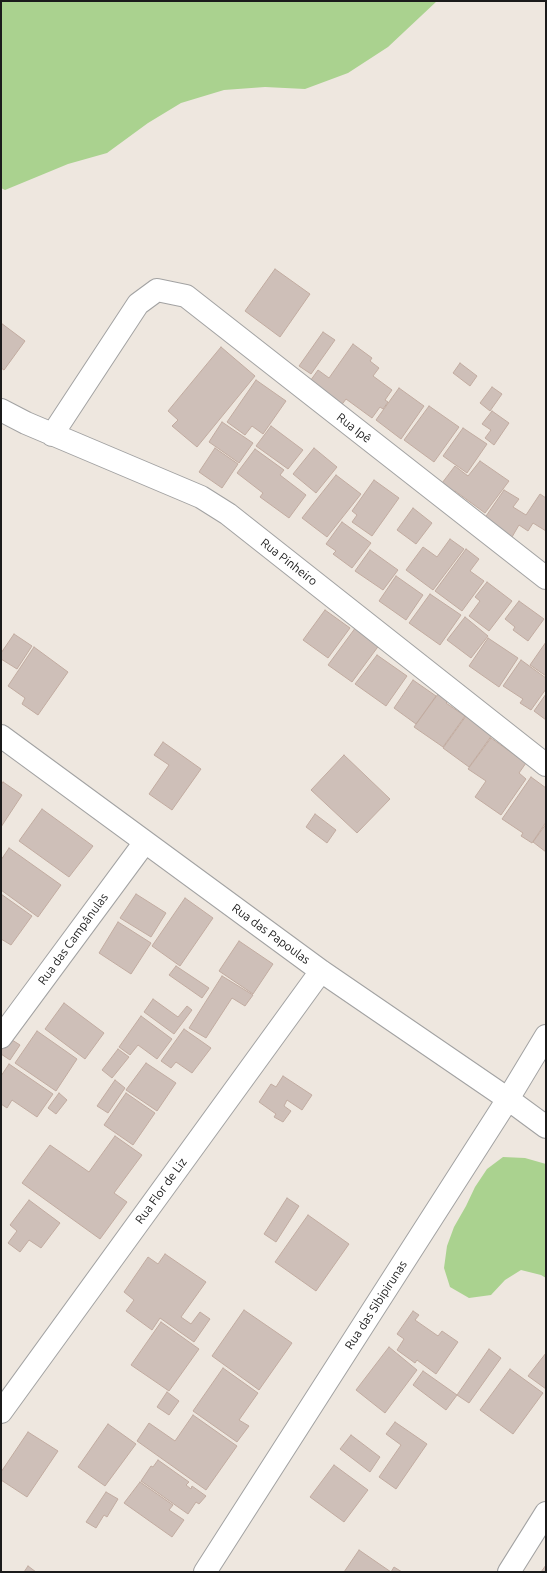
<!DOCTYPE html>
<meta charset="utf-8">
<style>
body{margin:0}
#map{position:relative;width:547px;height:1573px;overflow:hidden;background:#eee7df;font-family:Ubuntu,sans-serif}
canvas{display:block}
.frame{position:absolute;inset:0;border:2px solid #1b1b1b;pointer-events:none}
</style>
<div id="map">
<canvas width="547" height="1573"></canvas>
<div class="frame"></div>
</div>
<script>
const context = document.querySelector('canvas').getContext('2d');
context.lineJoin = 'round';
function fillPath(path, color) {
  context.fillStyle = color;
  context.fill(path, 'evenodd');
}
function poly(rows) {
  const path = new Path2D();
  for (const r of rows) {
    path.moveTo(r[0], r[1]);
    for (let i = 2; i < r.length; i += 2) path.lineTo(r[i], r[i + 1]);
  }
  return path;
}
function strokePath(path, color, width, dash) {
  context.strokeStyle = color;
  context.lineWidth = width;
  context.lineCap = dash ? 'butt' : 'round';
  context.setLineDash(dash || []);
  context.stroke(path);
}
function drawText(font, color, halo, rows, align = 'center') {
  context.font = font + ' Ubuntu,sans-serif';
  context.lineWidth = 3;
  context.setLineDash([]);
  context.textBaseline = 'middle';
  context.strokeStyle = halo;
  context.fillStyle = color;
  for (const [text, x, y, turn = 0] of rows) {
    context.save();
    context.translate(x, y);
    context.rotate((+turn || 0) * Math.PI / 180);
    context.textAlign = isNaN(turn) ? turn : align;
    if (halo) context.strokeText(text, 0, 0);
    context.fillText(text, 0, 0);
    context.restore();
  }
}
fillPath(poly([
 [1,1,437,1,388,47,348,73,305,89,265,87,224,90,181,103,148,123,107,153,68,164,5,190,1,188],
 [503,1157,525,1158,546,1164,546,1278,541,1275,521,1270,505,1280,491,1295,469,1298,450,1287,444,1268,447,1246,454,1227,466,1206,475,1187,487,1169]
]), '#aad28f');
const building = poly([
 [275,269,310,294,280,337,245,311,275,269],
 [1,323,25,341,4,370,1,368,1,323],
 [323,332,335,340,311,374,299,366,323,332],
 [353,344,372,358,370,361,379,368,373,376,392,390,385,400,388,402,383,409,380,407,372,418,346,399,340,407,308,384,318,370,329,378,353,344],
 [221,347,255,376,197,447,172,426,178,420,168,411,221,347],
 [460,363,477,376,470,386,453,373,460,363],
 [256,380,286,401,263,434,252,426,245,435,227,422,256,380],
 [492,387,502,394,490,411,480,403,492,387],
 [399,388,424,406,401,439,376,420,399,388],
 [429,406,459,427,434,462,404,440,429,406],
 [492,411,509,423,494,445,485,438,491,430,482,424,492,411],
 [222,422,253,443,239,463,209,442,222,422],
 [271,426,303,450,288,469,256,446,271,426],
 [463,428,487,444,467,473,443,456,463,428],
 [215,448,238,464,222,488,199,472,215,448],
 [314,448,337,467,316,493,293,474,314,448],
 [255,449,284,470,280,475,306,495,289,518,260,497,263,493,237,473,255,449],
 [480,461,509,481,485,513,455,491,451,495,439,487,455,466,468,476,480,461],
 [336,475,361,494,327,537,302,518,336,475],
 [374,480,399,498,372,536,352,522,357,515,352,511,374,480],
 [504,490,519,499,513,507,526,515,540,494,546,498,546,531,533,523,528,531,519,525,512,537,484,519,504,490],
 [413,508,432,523,416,544,397,530,413,508],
 [342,522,371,543,352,568,333,554,336,551,326,544,342,522],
 [450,539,464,549,433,590,406,570,423,547,437,557,450,539],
 [466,549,479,559,470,571,484,581,462,611,435,591,466,549],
 [370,550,398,570,383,590,355,571,370,550],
 [396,576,423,595,406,620,379,601,396,576],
 [487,582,512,601,489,631,469,616,480,601,475,597,487,582],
 [430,594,461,615,440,645,409,623,430,594],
 [519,601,544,619,528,641,513,630,515,627,505,619,519,601],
 [325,610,350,628,328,658,303,640,325,610],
 [465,617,488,636,471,658,447,640,465,617],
 [356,627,380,644,352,682,328,665,356,627],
 [14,634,32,646,17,669,1,659,1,653,14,634],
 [488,638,518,658,499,687,469,666,488,638],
 [546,642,546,676,530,665,546,642],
 [34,647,68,672,38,715,22,704,25,698,8,686,34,647],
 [377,655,407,676,386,706,355,684,377,655],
 [521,660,546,678,546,689,531,710,520,703,523,699,503,686,521,660],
 [413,680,436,696,416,724,394,708,413,680],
 [438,694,448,701,446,703,465,716,443,747,414,727,438,694],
 [546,694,546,720,534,711,546,694],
 [466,716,492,735,469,767,443,748,466,716],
 [491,738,526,763,519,773,526,779,501,815,475,797,486,781,468,769,491,738],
 [163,742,201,769,172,810,149,794,169,765,154,755,163,742],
 [344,755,390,799,357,833,311,790,344,755],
 [531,777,546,788,546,822,532,843,521,836,523,833,502,819,531,777],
 [3,782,22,795,1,827,1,785,3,782],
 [42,809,93,846,69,877,19,841,42,809],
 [315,814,336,830,327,843,306,827,315,814],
 [546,824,546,852,533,842,546,824],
 [9,848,61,885,38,917,1,890,1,860,9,848],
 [1,894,32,916,11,945,1,939,1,894],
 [136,894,166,913,151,937,120,918,136,894],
 [185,898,213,918,180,966,152,946,185,898],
 [118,922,151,943,131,974,99,953,118,922],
 [239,941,273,964,253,994,219,971,239,941],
 [176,966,209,988,202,998,169,975,176,966],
 [222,976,253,995,245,1006,232,998,206,1038,189,1028,222,976],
 [153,999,178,1017,187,1006,192,1010,174,1034,144,1012,153,999],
 [64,1003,104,1033,85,1059,45,1029,64,1003],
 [141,1016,172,1039,157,1059,138,1045,130,1055,119,1047,141,1016],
 [184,1029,211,1048,192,1073,176,1062,171,1068,161,1061,184,1029],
 [37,1031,77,1059,56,1091,15,1063,37,1031],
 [9,1038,20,1045,10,1060,1,1054,1,1051,9,1038],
 [118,1049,129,1057,112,1078,102,1070,118,1049],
 [146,1063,176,1083,157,1111,126,1090,146,1063],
 [9,1064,53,1094,37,1117,12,1100,7,1108,1,1104,1,1076,9,1064],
 [283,1076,312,1095,302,1110,287,1100,284,1106,291,1111,283,1122,274,1117,276,1114,259,1102,271,1084,276,1087,283,1076],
 [115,1080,125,1088,108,1113,97,1106,115,1080],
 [59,1093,67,1100,56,1114,48,1108,59,1093],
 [126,1093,155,1113,133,1145,104,1125,126,1093],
 [115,1136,142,1155,114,1193,127,1202,100,1239,22,1183,50,1145,89,1172,115,1136],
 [287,1198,299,1206,276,1242,264,1234,287,1198],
 [29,1200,60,1223,41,1248,29,1240,20,1252,8,1243,17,1231,10,1225,29,1200],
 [308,1215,349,1244,316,1291,275,1262,308,1215],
 [165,1254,206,1282,181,1317,191,1324,200,1312,210,1319,194,1342,160,1318,152,1330,126,1311,134,1300,124,1292,148,1257,158,1264,165,1254],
 [244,1310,292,1343,259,1390,212,1356,244,1310],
 [413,1311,419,1315,415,1320,438,1336,442,1331,458,1342,436,1374,417,1360,415,1363,397,1350,404,1339,397,1334,413,1311],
 [161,1322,199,1349,169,1391,131,1365,161,1322],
 [389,1347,417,1370,385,1413,356,1390,389,1347],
 [489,1349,501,1358,469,1403,457,1395,489,1349],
 [546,1353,546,1389,528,1376,546,1353],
 [223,1368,258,1393,239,1420,249,1426,237,1442,193,1411,223,1368],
 [510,1369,543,1393,513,1434,480,1410,510,1369],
 [423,1371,457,1395,446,1410,413,1385,423,1371],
 [167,1392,179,1401,169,1415,157,1407,167,1392],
 [193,1415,237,1446,206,1490,137,1441,149,1423,175,1441,193,1415],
 [395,1422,427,1444,396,1489,379,1477,401,1445,386,1434,395,1422],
 [108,1424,136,1444,105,1486,78,1467,108,1424],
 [28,1432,58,1451,27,1497,1,1480,1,1472,28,1432],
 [351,1435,380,1457,370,1472,340,1449,351,1435],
 [158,1460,189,1482,186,1485,191,1489,192,1486,206,1496,199,1504,196,1502,188,1514,141,1481,151,1466,153,1467,158,1460],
 [334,1465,368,1490,344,1522,310,1497,334,1465],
 [140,1482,173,1505,169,1510,184,1520,172,1537,124,1503,140,1482],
 [106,1492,118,1499,107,1517,104,1515,96,1528,86,1522,106,1492],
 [359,1550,391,1572,394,1567,402,1572,344,1572,359,1550],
 [546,1565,546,1572,541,1572,546,1565],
 [28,1566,36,1572,24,1572,28,1566]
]);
fillPath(building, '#cebfb8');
strokePath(building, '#c1aba0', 1);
const street = poly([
 [1,410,26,423,201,497,228,514,546,765],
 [52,435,138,304,157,290,186,296,546,578],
 [1,736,321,971,508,1099,546,1127],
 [1,1037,145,842],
 [1,1412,321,971],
 [205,1572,508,1099,546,1036],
 [509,1572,546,1513]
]);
strokePath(street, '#a2a2a2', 24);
strokePath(street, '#fff', 22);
drawText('12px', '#1b1b1b', '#fff', [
 ["Rua Ipê",354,428,38],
 ["Rua Pinheiro",289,562,38],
 ["Rua das Papoulas",271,934,36],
 ["Rua das Campânulas",73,939,-54],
 ["Rua Flor de Liz",161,1191,-54],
 ["Rua das Sibipirunas",376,1305,-57]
]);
</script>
